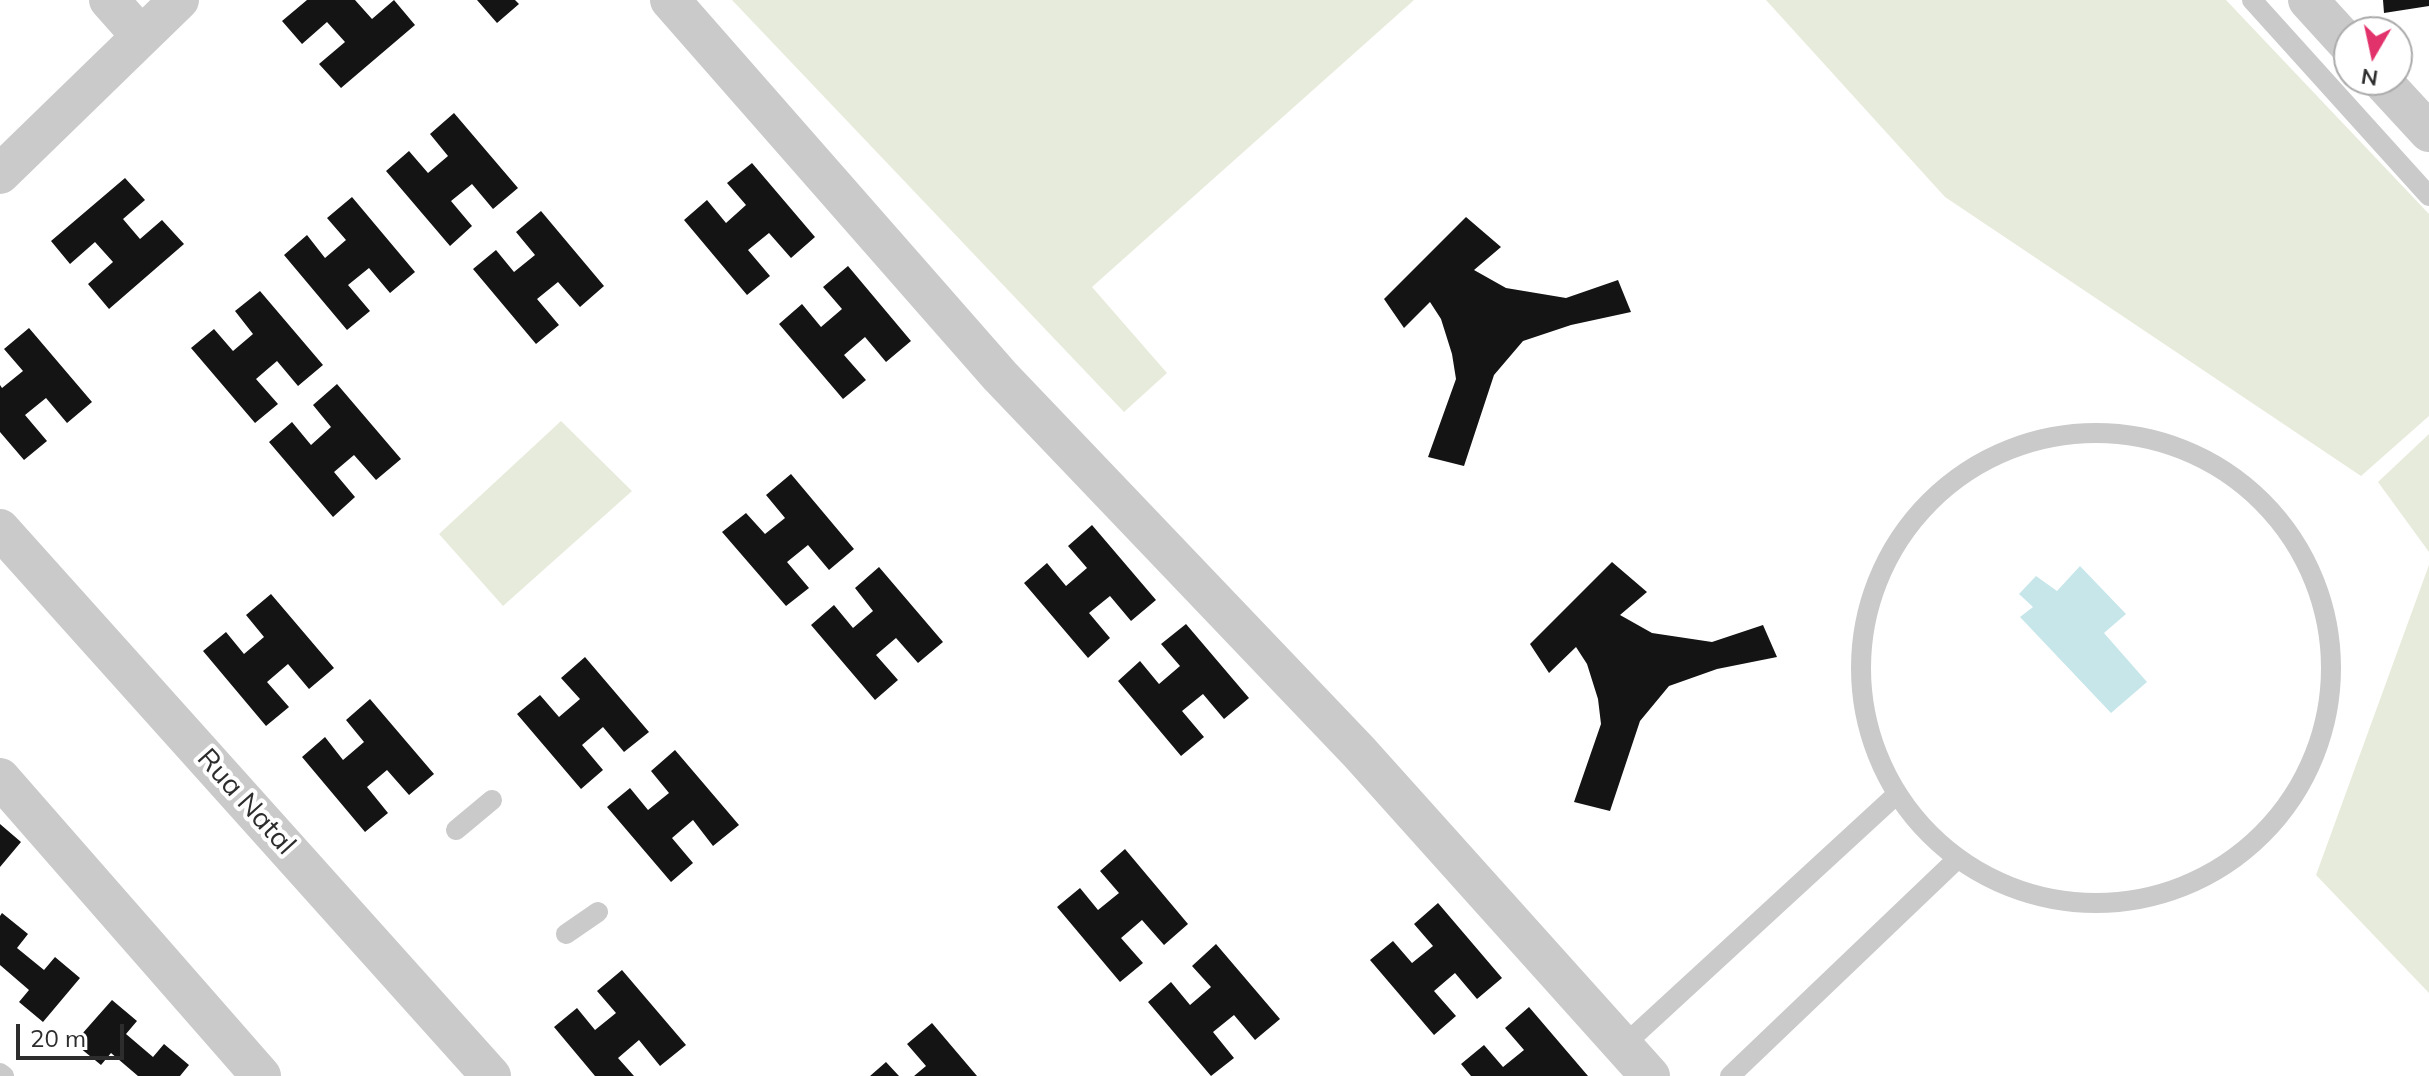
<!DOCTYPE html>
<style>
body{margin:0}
#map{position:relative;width:2429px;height:1076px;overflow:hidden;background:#fff;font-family:Mulish,sans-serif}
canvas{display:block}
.north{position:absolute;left:2333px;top:16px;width:80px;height:80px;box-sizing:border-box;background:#fff;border:2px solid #ababab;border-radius:50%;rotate:189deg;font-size:22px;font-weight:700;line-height:32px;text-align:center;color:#2d2d2d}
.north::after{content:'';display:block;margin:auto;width:28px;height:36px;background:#e2326b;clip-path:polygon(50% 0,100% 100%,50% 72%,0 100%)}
.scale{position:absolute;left:16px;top:1024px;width:108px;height:36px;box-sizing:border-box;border:4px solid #2d2d2d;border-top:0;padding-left:10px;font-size:24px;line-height:28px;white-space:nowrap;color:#2d2d2d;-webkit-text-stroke:6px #fff;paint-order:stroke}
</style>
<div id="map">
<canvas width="2429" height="1076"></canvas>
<div class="north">N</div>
<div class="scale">20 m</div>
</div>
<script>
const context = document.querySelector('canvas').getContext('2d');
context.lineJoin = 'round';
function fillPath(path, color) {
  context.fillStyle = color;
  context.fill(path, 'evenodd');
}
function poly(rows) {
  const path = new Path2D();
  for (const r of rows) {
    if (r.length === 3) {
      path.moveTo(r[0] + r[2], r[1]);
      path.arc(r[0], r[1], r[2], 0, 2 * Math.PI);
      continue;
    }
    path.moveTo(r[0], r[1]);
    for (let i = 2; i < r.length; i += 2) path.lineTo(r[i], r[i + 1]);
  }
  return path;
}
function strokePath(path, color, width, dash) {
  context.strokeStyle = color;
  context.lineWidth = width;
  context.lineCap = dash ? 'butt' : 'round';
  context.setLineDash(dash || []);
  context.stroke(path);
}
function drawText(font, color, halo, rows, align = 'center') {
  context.font = font + ' Mulish,sans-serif';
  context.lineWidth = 8;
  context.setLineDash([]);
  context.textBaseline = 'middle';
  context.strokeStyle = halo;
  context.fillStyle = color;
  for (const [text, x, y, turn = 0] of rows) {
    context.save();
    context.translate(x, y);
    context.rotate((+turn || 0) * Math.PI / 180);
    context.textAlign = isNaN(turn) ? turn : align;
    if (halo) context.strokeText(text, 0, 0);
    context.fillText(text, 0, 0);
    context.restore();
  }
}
fillPath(poly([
 [732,0,1414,0,1092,287,1167,373,1124,412],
 [1766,0,2226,0,2429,214,2429,416,2361,476,1945,197],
 [561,421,632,491,503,606,439,534],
 [2429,434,2429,552,2378,482],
 [2429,565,2429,993,2316,875]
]), '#e7ebdb');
fillPath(poly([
 [2080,566,2126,614,2104,633,2147,682,2111,713,2020,617,2033,607,2019,594,2036,576,2057,591]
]), '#c7e6ea');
fillPath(poly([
 [307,0,355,0,372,19,394,0,415,25,341,88,319,64,345,42,327,22,302,44,282,21],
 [477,0,515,0,519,4,497,23],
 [2383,0,2429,0,2429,6,2384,13],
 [454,113,518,188,493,209,472,184,451,201,472,226,450,246,386,171,409,151,428,173,448,156,430,134],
 [752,163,815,237,791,258,769,233,748,250,770,276,747,295,684,220,707,200,726,223,746,205,727,183],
 [125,178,145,200,123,219,140,239,162,220,184,244,109,309,88,284,113,262,95,242,70,264,51,241],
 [352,197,415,272,390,293,369,268,348,285,370,311,347,330,284,255,307,235,325,258,346,240,327,218],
 [541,211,604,286,580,307,558,282,537,299,559,325,536,344,473,269,496,250,514,272,535,255,516,232],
 [1466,217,1501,247,1474,270,1506,288,1566,298,1618,280,1631,312,1571,325,1523,341,1494,375,1464,466,1428,457,1456,379,1452,354,1441,319,1430,302,1404,328,1384,299],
 [848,266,911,341,886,362,865,337,844,355,866,380,843,399,779,324,802,304,821,327,842,309,823,287],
 [260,291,323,365,298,386,277,361,256,379,278,404,255,423,191,348,214,329,233,351,253,334,235,311],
 [29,328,92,402,67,423,46,398,25,415,47,441,24,460,0,432,0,385,2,388,23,371,4,349],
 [337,384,401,459,376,480,354,455,334,472,355,497,333,517,269,442,292,422,311,445,331,427,313,405],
 [791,474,854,549,829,570,808,545,787,562,809,588,786,606,722,532,746,513,765,534,785,518,766,495],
 [1092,525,1156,600,1131,621,1110,596,1089,613,1110,638,1088,658,1024,583,1047,563,1066,586,1087,568,1068,546],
 [1612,562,1647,592,1620,615,1652,633,1712,642,1763,625,1777,657,1717,669,1669,686,1640,721,1610,811,1574,802,1601,724,1598,699,1587,664,1576,647,1549,673,1530,644],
 [879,567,943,642,918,663,896,638,876,655,898,680,875,700,811,625,834,605,853,628,873,611,855,588],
 [271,594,334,668,309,689,288,664,267,682,289,707,266,726,203,651,226,632,244,654,264,637,246,615],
 [1186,624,1249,698,1224,719,1203,694,1182,711,1204,737,1181,756,1118,681,1140,661,1159,684,1180,666,1161,644],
 [585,657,649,732,624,752,603,727,582,745,603,770,581,789,517,714,540,695,559,717,580,699,561,678],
 [370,699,434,774,409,795,387,770,367,787,388,813,365,832,302,757,325,737,343,760,364,742,346,720],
 [675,750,739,825,713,846,693,820,672,838,693,863,671,882,607,807,630,788,648,810,669,793,651,771],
 [0,824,21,842,0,867],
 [1125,849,1188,924,1164,945,1142,920,1121,938,1143,963,1120,982,1057,907,1080,888,1098,910,1119,893,1100,871],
 [1438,903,1502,978,1477,999,1455,973,1434,991,1456,1016,1434,1035,1370,960,1393,941,1412,963,1433,946,1414,924],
 [2,913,28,934,17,948,44,970,55,957,80,978,43,1022,19,1002,29,990,0,965,0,916],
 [1216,944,1280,1019,1255,1040,1234,1015,1213,1032,1234,1058,1211,1076,1148,1002,1171,982,1190,1005,1211,987,1192,966],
 [622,970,686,1045,660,1066,639,1040,618,1058,634,1076,595,1076,554,1027,577,1008,595,1030,616,1013,597,991],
 [112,1000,137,1021,126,1034,153,1057,164,1044,189,1065,180,1076,138,1076,111,1053,101,1065,74,1043],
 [1529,1007,1588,1076,1471,1076,1461,1064,1484,1045,1503,1067,1524,1050,1505,1028],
 [932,1023,977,1076,914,1076,926,1066,907,1044],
 [886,1062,899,1076,870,1076]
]), '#141414');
strokePath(poly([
 [2252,0,2429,196],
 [2096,668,235],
 [456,830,492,800],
 [566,934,598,912],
 [1623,1046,1896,795],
 [0,1073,4,1076],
 [1730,1076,1953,863]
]), '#cacaca', 20);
strokePath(poly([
 [109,0,141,36],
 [670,0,1000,376,1359,752,1650,1076],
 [2308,0,2349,45],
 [2381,80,2429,132],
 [0,174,179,0],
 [0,529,491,1076],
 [0,778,261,1076]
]), '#cacaca', 40);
drawText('28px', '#2d2d2d', '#fff', [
 ["Rua Natal",246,802,48]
]);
</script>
